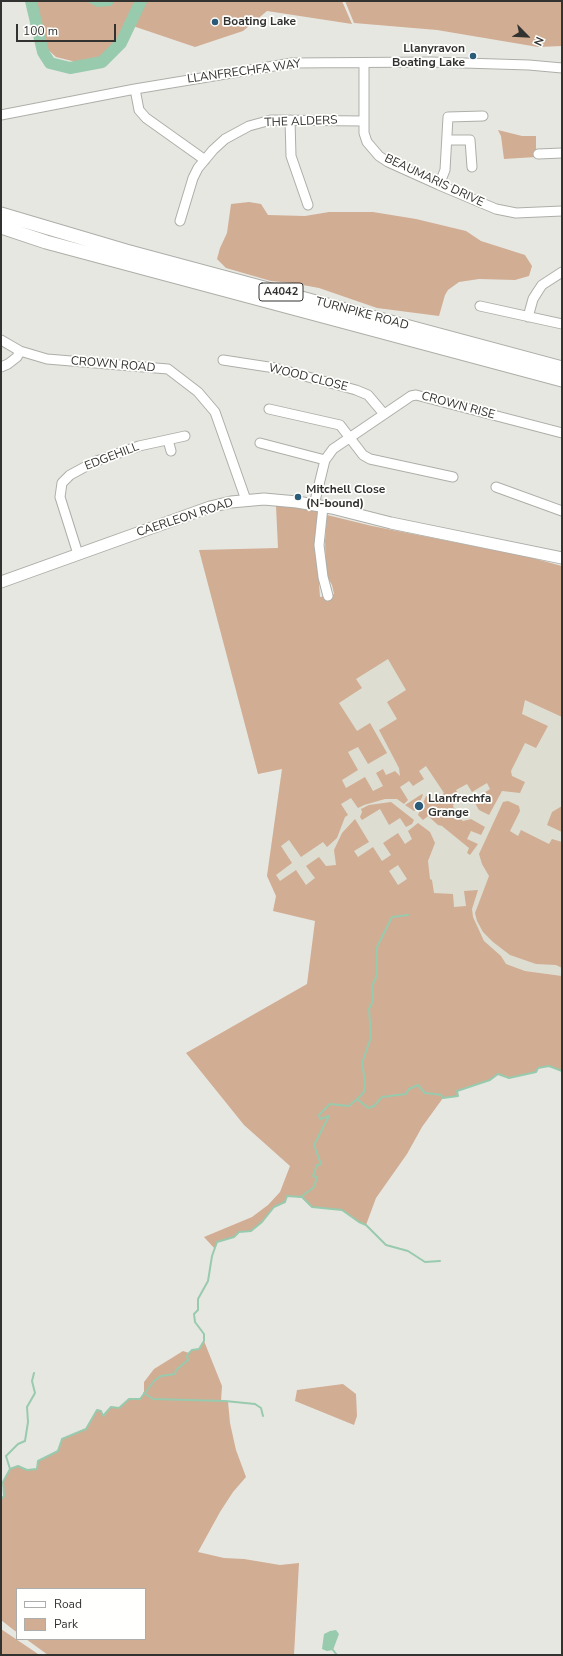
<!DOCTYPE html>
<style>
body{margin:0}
#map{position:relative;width:563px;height:1656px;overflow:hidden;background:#e7e7e2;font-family:"Nunito Sans",sans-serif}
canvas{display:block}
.frame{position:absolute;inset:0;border:2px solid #323230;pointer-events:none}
.legend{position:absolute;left:16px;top:1588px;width:130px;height:52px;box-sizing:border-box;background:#fffffe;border:1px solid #adadac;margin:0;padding:5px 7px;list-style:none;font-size:12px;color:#323230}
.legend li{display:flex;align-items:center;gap:8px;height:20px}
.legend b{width:20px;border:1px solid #adadac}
.north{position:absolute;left:507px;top:16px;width:40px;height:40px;-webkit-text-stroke:3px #fffffe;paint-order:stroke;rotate:114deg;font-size:11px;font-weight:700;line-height:16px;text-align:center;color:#323230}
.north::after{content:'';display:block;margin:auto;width:14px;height:18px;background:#323230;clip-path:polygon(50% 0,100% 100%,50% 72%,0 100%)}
.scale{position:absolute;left:16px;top:24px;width:100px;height:18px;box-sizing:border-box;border:2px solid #323230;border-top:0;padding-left:5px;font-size:12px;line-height:14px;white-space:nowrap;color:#323230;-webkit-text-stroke:3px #fffffe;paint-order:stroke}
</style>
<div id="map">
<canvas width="563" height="1656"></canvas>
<div class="frame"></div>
<ul class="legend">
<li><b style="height:5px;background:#fff"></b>Road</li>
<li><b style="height:11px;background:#d1ad93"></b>Park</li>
</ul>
<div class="north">N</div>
<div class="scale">100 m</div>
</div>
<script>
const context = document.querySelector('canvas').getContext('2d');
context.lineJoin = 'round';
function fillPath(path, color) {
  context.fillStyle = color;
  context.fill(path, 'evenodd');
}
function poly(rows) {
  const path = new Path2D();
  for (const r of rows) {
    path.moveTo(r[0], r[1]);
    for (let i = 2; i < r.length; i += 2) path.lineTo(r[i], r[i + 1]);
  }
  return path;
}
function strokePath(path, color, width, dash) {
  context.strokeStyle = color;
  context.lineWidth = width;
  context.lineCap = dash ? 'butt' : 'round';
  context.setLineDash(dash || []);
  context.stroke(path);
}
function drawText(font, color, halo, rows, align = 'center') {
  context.font = font + ' "Nunito Sans",sans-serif';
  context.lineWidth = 3.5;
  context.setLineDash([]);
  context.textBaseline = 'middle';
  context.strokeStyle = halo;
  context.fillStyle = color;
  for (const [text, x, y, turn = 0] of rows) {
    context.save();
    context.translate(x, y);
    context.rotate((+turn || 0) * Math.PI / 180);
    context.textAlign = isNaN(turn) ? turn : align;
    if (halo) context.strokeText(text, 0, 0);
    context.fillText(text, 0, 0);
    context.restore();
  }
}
fillPath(poly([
 [199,550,316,598,334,595,335,582,562,602,562,976,525,971,310,900,267,876,282,769,258,774]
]), '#ddded1');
fillPath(poly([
 [36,1,342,1,352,24,267,11,243,31,195,47,127,24,118,43,102,59,76,62,56,57,46,48],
 [345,1,562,1,562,46,538,47,437,30,354,23],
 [498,130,522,136,536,136,536,157,504,159,501,136],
 [249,202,261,204,268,215,305,216,329,212,373,212,416,219,466,231,481,241,525,255,532,266,529,276,515,280,479,279,459,282,448,290,445,295,439,316,377,308,319,288,292,283,271,281,226,268,217,259,220,248,227,233,231,204],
 [283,503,320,510,317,555,320,597,334,594,332,585,326,574,325,541,327,515,372,526,525,556,562,566,562,717,525,700,522,714,548,726,536,748,525,743,511,771,512,776,525,782,520,793,502,791,489,815,479,810,473,800,490,789,487,783,472,792,467,784,456,790,461,799,454,803,453,806,458,817,463,821,471,819,485,827,481,835,471,831,467,839,478,844,470,855,467,853,469,848,442,826,438,825,428,816,423,820,418,815,426,796,438,801,437,798,444,793,426,766,419,771,424,779,413,786,409,781,400,787,408,800,404,804,397,799,385,799,364,805,358,808,351,798,341,804,348,815,345,817,337,838,327,847,323,842,301,857,289,840,281,846,292,863,276,875,280,881,296,870,306,885,315,878,306,866,319,857,326,866,336,865,334,850,342,833,355,819,369,842,354,851,358,857,373,847,382,861,391,855,383,843,398,833,405,844,412,839,408,831,418,823,430,832,435,843,428,861,430,879,432,880,434,893,453,894,454,907,466,906,464,891,478,890,472,909,473,917,484,941,501,956,506,964,525,971,562,976,562,1071,549,1066,538,1068,536,1072,509,1078,498,1074,490,1080,458,1091,458,1096,443,1098,422,1127,407,1154,376,1198,366,1225,359,1222,342,1210,312,1207,301,1197,287,1197,285,1202,274,1207,262,1222,251,1231,239,1232,234,1237,217,1242,215,1249,204,1237,252,1217,268,1205,280,1192,290,1166,244,1125,186,1053,307,984,315,921,273,911,276,896,267,876,282,769,258,774,199,550,278,548,276,506],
 [388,659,406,690,387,702,397,719,379,730,399,768,400,776,395,771,386,775,383,769,376,773,383,786,373,791,365,777,346,788,342,780,358,770,348,752,358,747,368,764,387,753,370,723,357,731,339,703,362,688,356,679],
 [398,865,407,879,398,885,389,871],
 [422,794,423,795,416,810,414,811,405,805],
 [508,801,519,806,520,811,510,831,518,836,521,830,549,844,552,839,562,842,562,968,556,965,536,964,510,955,493,942,483,932,477,921,475,913,489,876,482,864,479,854,503,802],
 [391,802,414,820,412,824,406,827,400,818,389,825,380,809,362,820,360,817,362,812,361,809,369,805],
 [562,806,562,832,547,825,552,812],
 [204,1341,222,1386,221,1401,228,1401,230,1423,236,1450,246,1477,233,1492,220,1512,198,1552,224,1558,244,1559,280,1565,299,1563,294,1655,48,1655,26,1639,145,1639,145,1589,17,1589,17,1632,15,1631,1,1620,1,1499,4,1496,3,1482,10,1469,18,1466,27,1470,37,1469,38,1461,57,1451,62,1439,86,1429,97,1410,101,1411,104,1416,111,1407,119,1408,129,1399,140,1399,144,1392,144,1382,154,1369,183,1351,189,1353,192,1350,199,1349],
 [343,1384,356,1394,357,1416,354,1425,295,1401,297,1390],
 [1,1629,38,1654,39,1655,1,1655]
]), '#d1ad93');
fillPath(poly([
 [86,1,115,1,111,6,97,7],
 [336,1630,339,1634,333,1650,327,1651,322,1649,324,1634,330,1631]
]), '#98caae');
strokePath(poly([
 [357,1099,364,1092,365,1081,362,1063,371,1037,369,1009,373,1001,372,986,377,975,377,947,392,917,408,915],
 [302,1197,312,1207,342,1210,359,1222,366,1225,386,1245,408,1251,425,1262,440,1261],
 [144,1393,153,1399,225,1401,255,1404,261,1408,263,1416],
 [10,1469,6,1456,18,1444,25,1441,28,1422,27,1407,35,1393,32,1381,34,1373],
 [1,1499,4,1496,3,1482,10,1469,18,1466,27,1470,37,1469,38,1461,58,1451,62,1439,86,1429,97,1410,101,1411,103,1416,111,1407,119,1408,129,1399,140,1399,155,1380,161,1376,175,1374,176,1370,188,1360,187,1356,189,1353,192,1350,199,1349,204,1341,204,1334,195,1322,194,1314,198,1310,198,1299,208,1281,212,1256,217,1242,234,1237,239,1232,251,1231,262,1222,274,1207,285,1202,287,1196,301,1197,314,1187,317,1177,313,1176,317,1165,321,1164,314,1145,329,1116,320,1119,319,1115,330,1104,349,1106,357,1099,368,1108,374,1106,382,1097,406,1094,409,1089,418,1085,425,1093,435,1094,441,1095,443,1098,458,1096,457,1091,490,1080,498,1074,509,1078,536,1072,538,1068,549,1066,562,1071],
 [333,1650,337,1655]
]), '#98caae', 2);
strokePath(poly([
 [31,1,43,52,50,63,70,68,102,62,121,43,141,1]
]), '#98caae', 12);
const minor = poly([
 [364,63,364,133,367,142,379,156,388,162,439,185,496,209,516,213,562,211],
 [135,89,139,110,146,118,205,160],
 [1,115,135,89,292,63,431,62,529,65,562,68],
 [290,120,291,156,308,205],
 [447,140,470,140,472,167],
 [538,154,562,153],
 [439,185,445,170,448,117,483,116],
 [180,221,193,178,198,168,213,150,225,139,249,126,271,120,363,121],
 [480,306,562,324],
 [528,317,533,299,538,291,542,285,562,272],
 [1,340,20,351,47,359,168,369,198,392,215,412,246,500],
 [223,360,275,368,356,390,368,395,384,414],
 [1,367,8,364,17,357,20,351],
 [269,409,340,425,363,455,370,459,453,477],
 [168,440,171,451],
 [260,443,325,460],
 [496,487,562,511],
 [314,505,325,460,333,449,411,396,416,395,562,433],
 [323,507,319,545,323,577,328,596],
 [78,554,60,497,62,483,70,475,94,462,139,446,185,436]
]);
const major = poly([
 [1,582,210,507,231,502,264,499,297,502,332,508,391,523,562,558]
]);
const highway = poly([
 [1,214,126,251,562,368],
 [1,227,46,242,562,380]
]);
strokePath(minor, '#aeaea9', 11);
strokePath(major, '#aeaea9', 13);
strokePath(highway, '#aeaea9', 15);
strokePath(minor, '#fff', 9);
strokePath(major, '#fff', 11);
strokePath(highway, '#fff', 13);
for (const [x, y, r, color] of [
 [215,22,4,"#2a5c79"],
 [473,56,4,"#2a5c79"],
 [298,497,4,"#2a5c79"],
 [419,806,5,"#2a5c79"]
]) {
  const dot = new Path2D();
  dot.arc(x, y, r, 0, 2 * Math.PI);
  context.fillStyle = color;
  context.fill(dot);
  strokePath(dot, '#fffffe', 1.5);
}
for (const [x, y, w] of [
 [281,292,44]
]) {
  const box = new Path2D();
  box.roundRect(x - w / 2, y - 9, w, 18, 3);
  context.fillStyle = '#fffffe';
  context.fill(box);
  strokePath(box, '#323230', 1);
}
drawText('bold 11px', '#323230', null, [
 ["A4042",281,292]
]);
drawText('bold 12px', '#323230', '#fffffe', [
 ["Boating Lake",223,22],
 ["Llanyravon",465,49,"right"],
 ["Boating Lake",465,63,"right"],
 ["Mitchell Close",306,490],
 ["(N-bound)",306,504],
 ["Llanfrechfa",428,799],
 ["Grange",428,813]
], 'left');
drawText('12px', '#323230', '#fffffe', [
 ["LLANFRECHFA WAY",244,72,-8],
 ["THE ALDERS",301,122,-2],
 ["BEAUMARIS DRIVE",434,181,25],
 ["TURNPIKE ROAD",362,314,15],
 ["CROWN ROAD",113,365,5],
 ["WOOD CLOSE",308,378,14],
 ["CROWN RISE",458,406,15],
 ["EDGEHILL",112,457,-21],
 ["CAERLEON ROAD",185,518,-18]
]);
</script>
